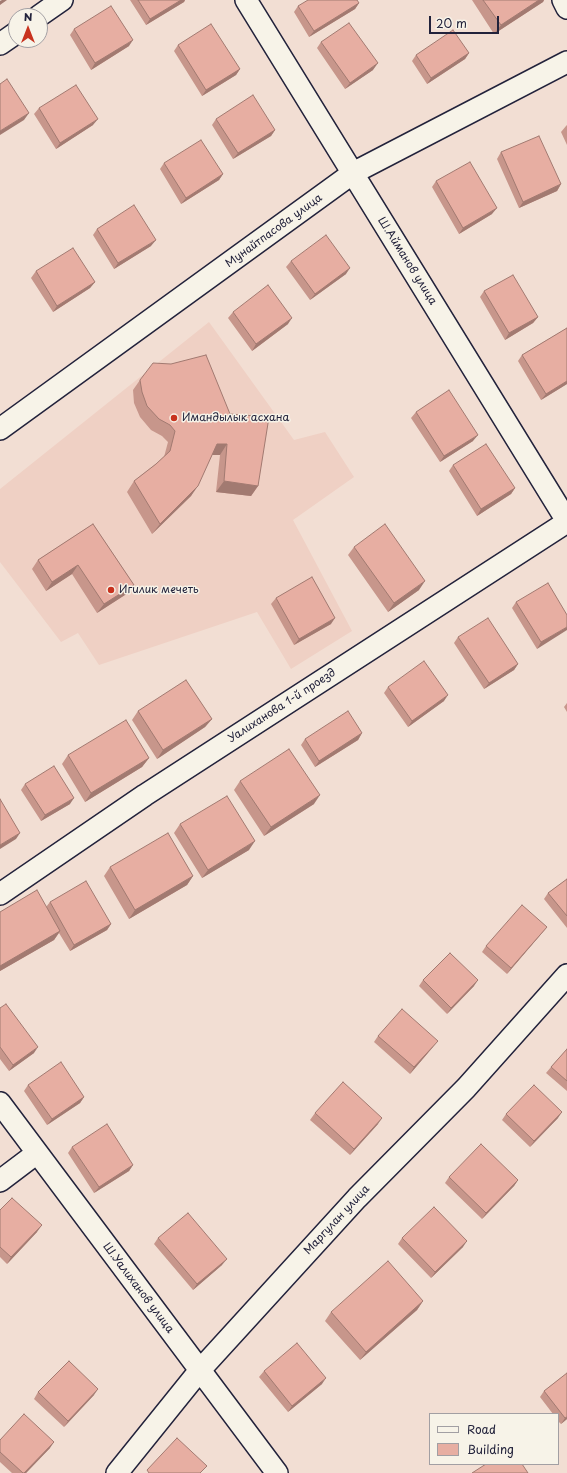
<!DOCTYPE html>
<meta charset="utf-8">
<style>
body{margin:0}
#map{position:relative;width:567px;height:1473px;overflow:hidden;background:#f2ded3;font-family:"Playpen Sans",sans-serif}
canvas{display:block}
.legend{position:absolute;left:429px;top:1413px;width:130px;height:52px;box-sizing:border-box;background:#f7f3e8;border:1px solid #a29fa3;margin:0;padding:5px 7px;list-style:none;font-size:12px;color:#22223b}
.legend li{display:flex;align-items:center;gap:8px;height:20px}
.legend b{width:20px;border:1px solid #a29fa3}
.north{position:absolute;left:8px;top:8px;width:40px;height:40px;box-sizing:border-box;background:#f7f3e8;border:1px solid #a29fa3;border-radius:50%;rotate:0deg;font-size:11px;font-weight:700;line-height:16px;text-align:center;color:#22223b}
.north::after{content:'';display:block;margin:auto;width:14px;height:18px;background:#c8321e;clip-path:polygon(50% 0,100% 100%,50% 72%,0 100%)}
.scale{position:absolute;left:429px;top:16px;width:70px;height:18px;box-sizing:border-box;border:2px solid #22223b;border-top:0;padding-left:5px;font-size:12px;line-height:14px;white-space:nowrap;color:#22223b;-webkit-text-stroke:3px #f7f3e8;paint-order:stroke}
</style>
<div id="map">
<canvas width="567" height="1473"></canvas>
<ul class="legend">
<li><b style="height:5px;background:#f7f3e8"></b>Road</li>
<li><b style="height:11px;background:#e7aea2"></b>Building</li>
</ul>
<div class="north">N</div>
<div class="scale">20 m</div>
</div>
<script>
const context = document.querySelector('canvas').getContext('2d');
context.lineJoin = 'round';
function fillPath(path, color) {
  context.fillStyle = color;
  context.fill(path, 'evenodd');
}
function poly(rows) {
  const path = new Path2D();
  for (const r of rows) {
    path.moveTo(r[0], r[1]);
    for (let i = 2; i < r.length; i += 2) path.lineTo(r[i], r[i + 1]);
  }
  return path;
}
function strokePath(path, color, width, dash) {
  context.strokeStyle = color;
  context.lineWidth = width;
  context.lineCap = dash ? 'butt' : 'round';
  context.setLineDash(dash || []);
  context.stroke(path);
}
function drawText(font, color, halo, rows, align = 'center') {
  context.font = font + ' "Playpen Sans",sans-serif';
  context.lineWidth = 3;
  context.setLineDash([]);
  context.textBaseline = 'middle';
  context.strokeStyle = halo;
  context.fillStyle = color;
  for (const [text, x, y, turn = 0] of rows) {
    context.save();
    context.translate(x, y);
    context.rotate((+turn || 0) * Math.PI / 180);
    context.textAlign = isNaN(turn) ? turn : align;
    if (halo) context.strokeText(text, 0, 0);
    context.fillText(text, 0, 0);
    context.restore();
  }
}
fillPath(poly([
 [209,322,294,440,325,432,354,477,293,520,352,631,291,669,257,612,99,665,78,633,61,642,0,562,0,489]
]), '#efd0c4');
const street = poly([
 [246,0,567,521],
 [563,0,567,8],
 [39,16,62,0],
 [0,44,16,33],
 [0,429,353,173,567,62],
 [0,894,145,795,567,522],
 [0,1103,277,1473],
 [0,1181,37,1153],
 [117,1473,200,1370,357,1198,466,1088,567,975]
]);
strokePath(street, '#22223b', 24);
strokePath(street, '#f7f3e8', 21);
fillPath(poly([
 [130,0,185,0,184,2,146,25],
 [472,0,544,0,543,2,494,34],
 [359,3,355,9,309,37,294,12,298,6],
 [74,29,129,46,91,70,70,35],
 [321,42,373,70,345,89,317,48],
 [178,45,240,69,236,75,202,96,174,51],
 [469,53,465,59,427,84,412,61,416,55],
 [39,108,93,125,56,149,34,114],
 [216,119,275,130,271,136,233,159,212,125],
 [567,125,567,145,561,132,566,126],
 [501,152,561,184,557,191,519,208,497,159],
 [164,163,223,174,219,180,181,204,160,169],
 [436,181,492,214,459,234,432,187],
 [97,229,151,246,114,269,93,235],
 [291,261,346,274,310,300,286,267],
 [36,271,95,282,90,288,53,312,31,278],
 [484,291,538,317,533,323,505,340,480,297],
 [233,312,288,324,252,351,228,318],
 [567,328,567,384,541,400,518,361,522,355],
 [171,364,258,486,251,496,216,492,220,455,212,455,191,496,152,534,127,492,134,481,156,464,164,457,168,442,162,436,151,430,140,417,134,403,133,390,140,380],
 [416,412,473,441,440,462,411,418],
 [453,465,515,488,511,494,477,516,449,471],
 [93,524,134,585,128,593,97,613,72,574,46,591,32,569,38,560],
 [354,547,419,590,388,612,348,555],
 [276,598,331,624,294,645,271,604],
 [516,602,567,615,537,649,512,608],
 [458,637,518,664,514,670,484,689,454,643],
 [388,687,444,701,408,727,384,693],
 [567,703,567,712,564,707],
 [138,711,212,719,205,727,157,759,132,720],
 [362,733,358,740,315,767,301,745,305,739],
 [68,755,149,758,142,767,85,802,62,764],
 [240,781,314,804,264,836,234,790],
 [25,784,70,804,41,821,21,790],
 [180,824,249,850,202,878,174,833],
 [110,867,193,876,187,885,129,919,104,876],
 [567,879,567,928,544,899,548,893],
 [50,902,111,924,107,930,70,951,59,933,54,940,0,971,0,912,46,907],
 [547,927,542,933,507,974,482,952,486,946],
 [423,980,474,986,447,1014,419,986],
 [0,1008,34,1053,9,1071,0,1059],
 [378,1036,433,1047,410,1074,374,1042],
 [567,1049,567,1091,546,1073,551,1067],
 [28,1085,84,1097,80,1103,47,1125,24,1091],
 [315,1113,378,1124,350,1155,310,1120],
 [506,1114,558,1118,530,1147,502,1120],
 [72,1147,133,1165,129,1171,94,1193,68,1153],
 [449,1177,518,1180,514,1186,482,1219,445,1183],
 [0,1210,37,1232,7,1264,0,1257],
 [158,1238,222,1265,193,1290,154,1244],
 [402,1238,463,1247,431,1278,398,1244],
 [423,1301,417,1310,360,1360,325,1321,331,1312],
 [264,1371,322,1384,288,1412,259,1377],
 [567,1373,567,1419,561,1424,558,1421,558,1414,553,1414,540,1397,544,1391],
 [38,1392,94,1395,64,1427,34,1399],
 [0,1440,50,1448,26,1473,12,1473,0,1462]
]), '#c7968b');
fillPath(poly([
 [2,0,7,0,0,5,0,1],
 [181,0,185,0,184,2,146,25,150,19],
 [539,0,544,0,543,2,494,34,501,25],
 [359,3,355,9,309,37,314,31],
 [133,40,129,46,91,70,95,63],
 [469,53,465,59,427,84,431,78],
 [378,63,373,70,345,89,350,83],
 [240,69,236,75,202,96,206,90],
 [29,113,24,120,0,135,0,131],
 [98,119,93,125,56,149,60,143],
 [275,130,271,136,233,159,238,153],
 [223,174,219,180,181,204,186,198],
 [561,184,557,191,519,208,523,202],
 [497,208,492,214,459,234,463,228],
 [156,240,151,246,114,269,118,263],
 [350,268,346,274,310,300,315,294],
 [95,282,90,288,53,312,57,306],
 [538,317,533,323,505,340,509,333],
 [292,318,288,324,252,351,256,344],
 [567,381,567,384,541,400,546,394],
 [478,435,473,441,440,462,444,456],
 [217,444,227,444,220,455,209,455],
 [224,481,258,486,251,496,216,492],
 [198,486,191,496,152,534,160,524],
 [515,488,511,494,477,516,481,509],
 [78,565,72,574,46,591,52,582],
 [425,581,419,590,388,612,394,603],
 [134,585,128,593,97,613,104,604],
 [335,618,331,624,294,645,299,639],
 [567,627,567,630,537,649,541,642],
 [518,664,514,670,484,689,489,683],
 [448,695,444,701,408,727,412,721],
 [212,719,205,727,157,759,163,750],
 [362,733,358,740,315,767,319,761],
 [149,758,142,767,85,802,91,793],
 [320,795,314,804,264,836,271,827],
 [74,798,70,804,41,821,45,815],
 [20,833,16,839,0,849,0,845],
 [255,841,249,850,202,878,208,870],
 [193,876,187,885,129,919,135,910],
 [111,924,107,930,70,951,74,945],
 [547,927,542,933,507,974,511,968],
 [60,931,54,940,0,971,0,966],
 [478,980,474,986,447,1014,451,1008],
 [438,1041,433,1047,410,1074,414,1067],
 [38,1047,34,1053,9,1071,13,1065],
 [84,1097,80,1103,47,1125,52,1119],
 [562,1112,558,1118,530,1147,534,1141],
 [382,1118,378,1124,350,1155,354,1149],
 [133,1165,129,1171,94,1193,99,1187],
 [518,1180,514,1186,482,1219,486,1213],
 [42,1225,37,1232,7,1264,11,1257],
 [467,1241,463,1247,431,1278,435,1272],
 [227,1259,222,1265,193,1290,197,1284],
 [423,1301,417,1310,360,1360,366,1352],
 [326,1378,322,1384,288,1412,292,1406],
 [98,1389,94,1395,64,1427,68,1421],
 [567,1417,567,1419,561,1424,565,1418],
 [54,1442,50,1448,26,1473,24,1473]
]), '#a27a71');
const building = poly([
 [138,0,181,0,150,19,138,0],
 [308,0,357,0,359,3,314,31,298,6,308,0],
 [483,0,539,0,501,25,483,0],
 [111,6,133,40,95,63,74,29,111,6],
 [349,23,378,63,350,83,321,42,349,23],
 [211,24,240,69,206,90,178,45,211,24],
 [453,30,469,53,431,78,416,55,453,30],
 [7,79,29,113,0,131,0,84,7,79],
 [76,85,98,119,60,143,39,108,76,85],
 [253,95,275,130,238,153,216,119,253,95],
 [539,136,561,184,523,202,501,152,539,136],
 [201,140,223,174,186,198,164,163,201,140],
 [470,162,497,208,463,228,436,181,470,162],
 [134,205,156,240,118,263,97,229,134,205],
 [326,235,350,268,315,294,291,261,326,235],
 [73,248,95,282,57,306,36,271,73,248],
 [513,275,538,317,509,333,484,291,513,275],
 [268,285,292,318,256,344,233,312,268,285],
 [567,328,567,381,546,394,522,355,567,328],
 [206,355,230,414,269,417,258,486,224,481,227,444,217,444,198,486,160,524,134,481,156,464,170,451,175,431,170,425,159,419,147,406,142,392,140,380,153,363,171,364,206,355],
 [449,390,478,435,444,456,416,412,449,390],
 [486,444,515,488,481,509,453,465,486,444],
 [93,524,134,585,104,604,78,565,52,582,38,560,93,524],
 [385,524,425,581,394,603,354,547,385,524],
 [312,577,335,618,299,639,276,598,312,577],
 [548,583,567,615,567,627,541,642,516,602,548,583],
 [488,618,518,664,489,683,458,637,488,618],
 [424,661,448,695,412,721,388,687,424,661],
 [186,680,212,719,163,750,138,711,186,680],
 [348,711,362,733,319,761,305,739,348,711],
 [126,720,149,758,91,793,68,755,126,720],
 [289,749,320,795,271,827,240,781,289,749],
 [54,766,74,798,45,815,25,784,54,766],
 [227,796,255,841,208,870,180,824,227,796],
 [0,799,20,833,0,845,0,799],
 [168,833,193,876,135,910,110,867,168,833],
 [567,879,567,916,548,893,567,879],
 [86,881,111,924,74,945,50,902,86,881],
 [37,890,60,931,0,966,0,912,37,890],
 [522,905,547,927,511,968,486,946,522,905],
 [450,953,478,980,451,1008,423,980,450,953],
 [6,1004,38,1047,13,1065,0,1047,0,1008,6,1004],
 [402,1009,438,1041,414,1067,378,1036,402,1009],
 [567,1049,567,1081,551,1067,567,1049],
 [61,1062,84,1097,52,1119,28,1085,61,1062],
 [343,1082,382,1118,354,1149,315,1113,343,1082],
 [534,1085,562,1112,534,1141,506,1114,534,1085],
 [107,1124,133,1165,99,1187,72,1147,107,1124],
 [481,1144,518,1180,486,1213,449,1177,481,1144],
 [12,1198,42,1225,11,1257,0,1247,0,1210,12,1198],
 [434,1207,467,1241,435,1272,402,1238,434,1207],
 [188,1213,227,1259,197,1284,158,1238,188,1213],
 [388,1261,423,1301,366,1352,331,1312,388,1261],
 [297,1343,326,1378,292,1406,264,1371,297,1343],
 [69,1361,98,1389,68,1421,38,1392,69,1361],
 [567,1373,567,1417,565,1418,544,1391,567,1373],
 [24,1414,54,1442,24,1473,23,1473,0,1452,0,1440,24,1414],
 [177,1438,207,1466,200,1473,149,1473,147,1470,177,1438],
 [486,1464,522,1464,528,1473,472,1473,486,1464]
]);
fillPath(building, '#e7aea2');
strokePath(building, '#a27a71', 1);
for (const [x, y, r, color] of [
 [174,418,4,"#c8321e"],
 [111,590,4,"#c8321e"]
]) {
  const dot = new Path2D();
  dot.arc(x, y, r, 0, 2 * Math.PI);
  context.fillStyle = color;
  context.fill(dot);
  strokePath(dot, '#f7f3e8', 1.5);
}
drawText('11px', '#22223b', '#f7f3e8', [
 ["Мунайтпасова улица",274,231,-36],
 ["Ш.Айманов улица",407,261,58],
 ["Уалиханова 1-й проезд",282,706,-33],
 ["Маргулан улица",337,1220,-47],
 ["Ш.Уалиханов улица",138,1288,53]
]);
drawText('11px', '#22223b', '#f7f3e8', [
 ["Имандылык асхана",182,418],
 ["Игилик мечеть",119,590]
], 'left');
</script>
